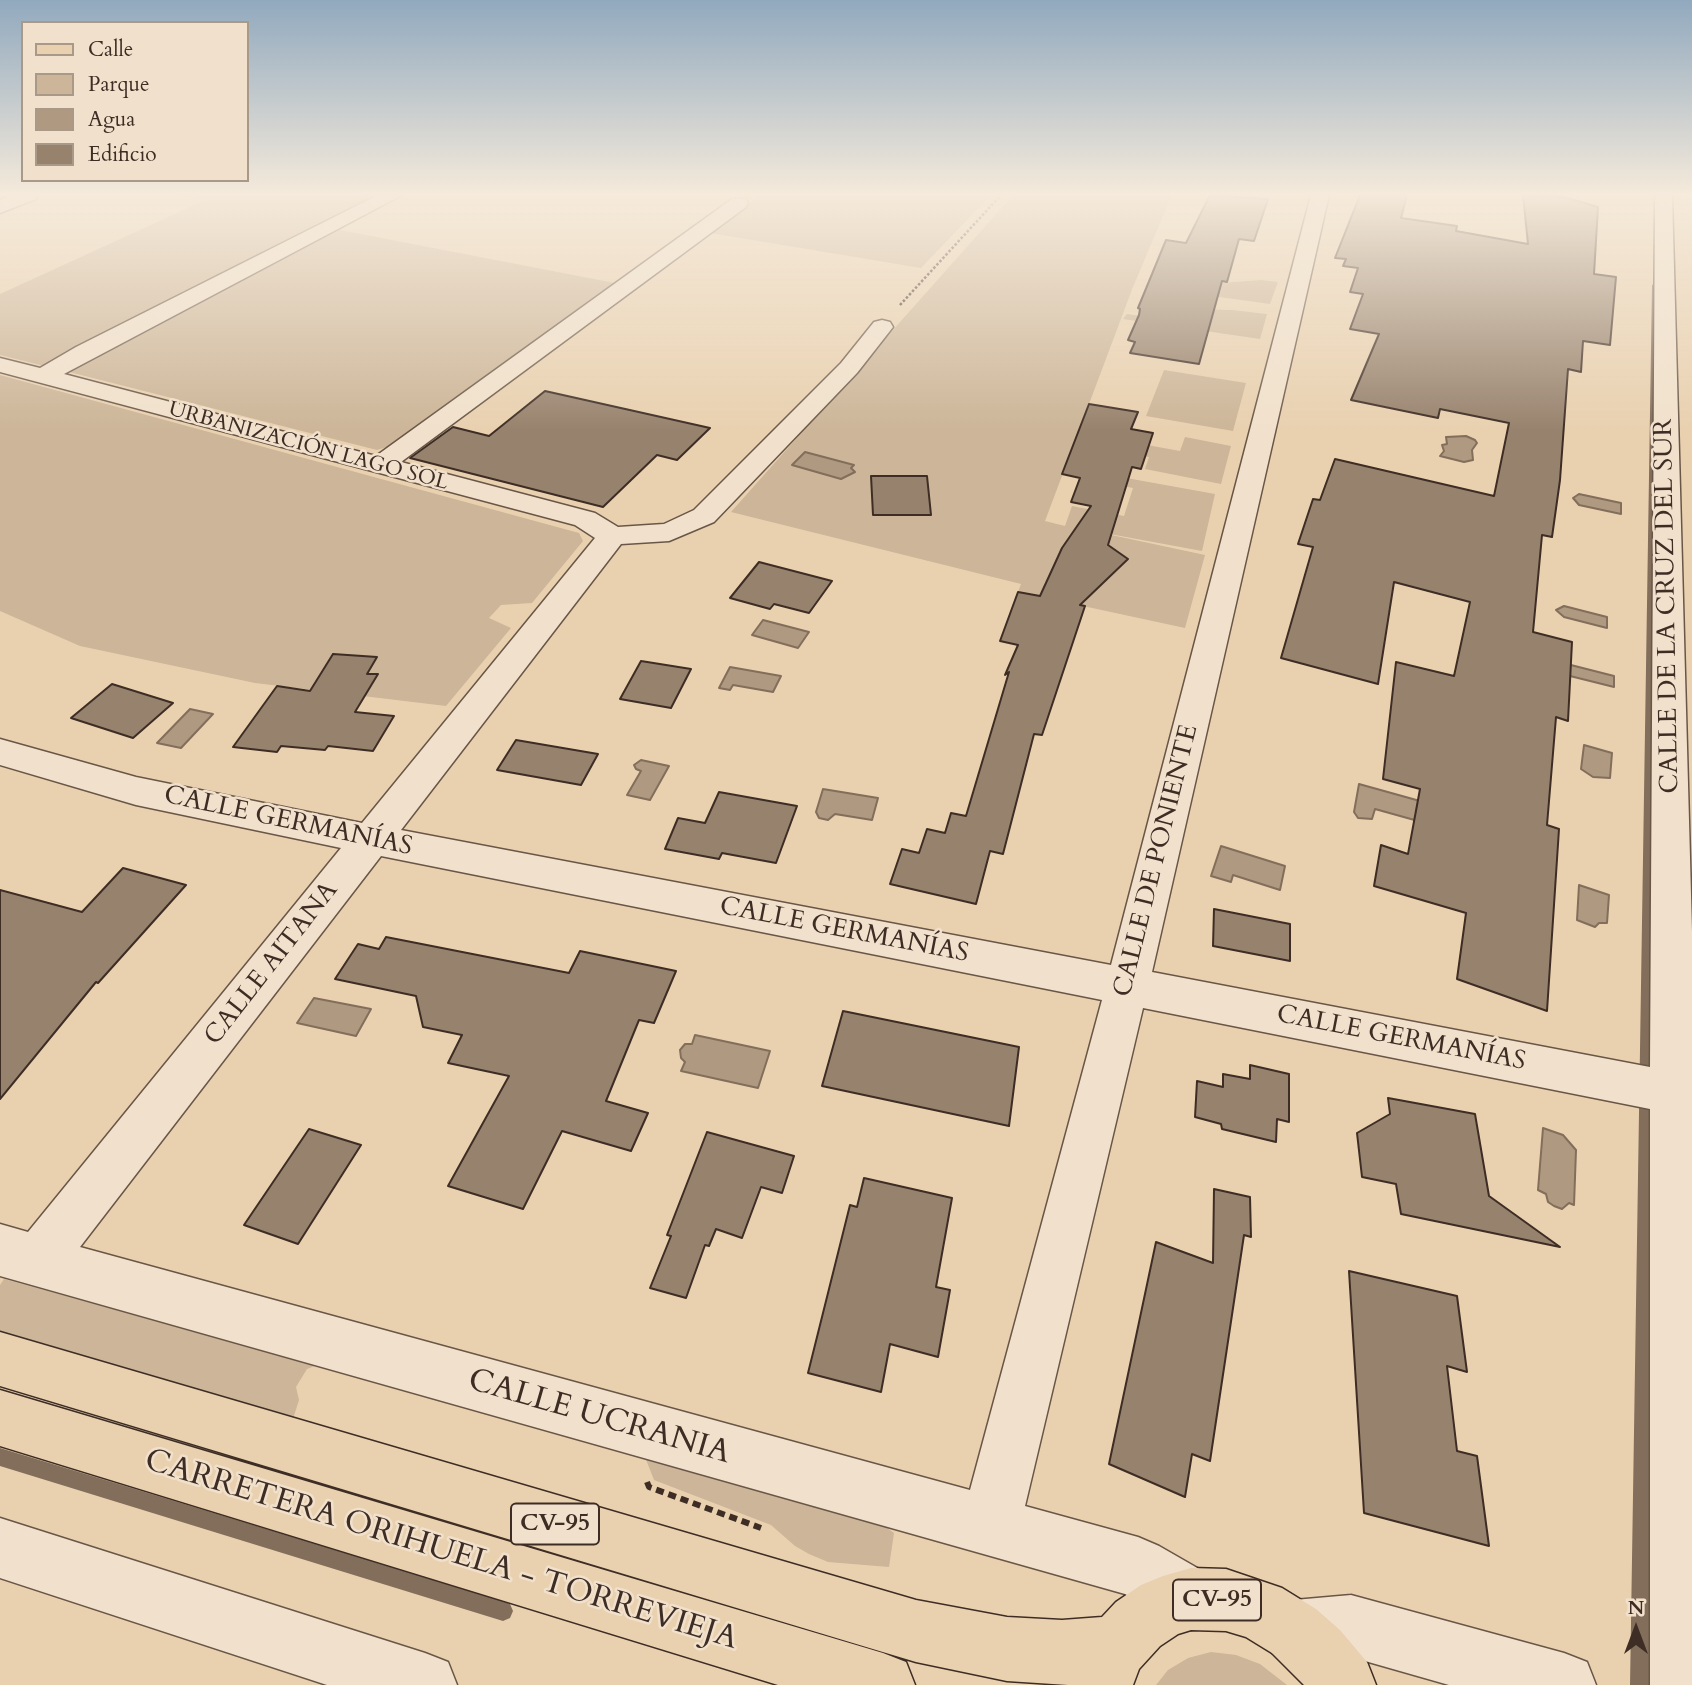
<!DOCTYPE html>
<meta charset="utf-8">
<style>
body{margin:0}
#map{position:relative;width:1692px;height:1685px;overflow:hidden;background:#e9d1b0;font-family:Cardo,serif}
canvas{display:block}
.legend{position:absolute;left:21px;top:21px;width:228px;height:161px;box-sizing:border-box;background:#f1e1cc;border:2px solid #a99989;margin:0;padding:9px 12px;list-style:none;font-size:21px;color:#3e2d24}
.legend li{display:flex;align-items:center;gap:14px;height:35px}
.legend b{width:35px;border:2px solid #a99989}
.north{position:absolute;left:1601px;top:1594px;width:70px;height:70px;-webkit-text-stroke:5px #f1e1cc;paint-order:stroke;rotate:0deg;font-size:19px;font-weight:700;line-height:28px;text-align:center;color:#3e2d24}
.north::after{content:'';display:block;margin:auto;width:24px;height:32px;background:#3e2d24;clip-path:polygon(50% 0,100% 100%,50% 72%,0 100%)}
</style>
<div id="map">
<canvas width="1692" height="1685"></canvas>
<ul class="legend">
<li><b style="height:9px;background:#e9d1b0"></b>Calle</li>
<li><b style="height:19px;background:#ccb598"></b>Parque</li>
<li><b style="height:19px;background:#af9980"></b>Agua</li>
<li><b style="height:19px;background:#97826d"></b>Edificio</li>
</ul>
<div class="north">N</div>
</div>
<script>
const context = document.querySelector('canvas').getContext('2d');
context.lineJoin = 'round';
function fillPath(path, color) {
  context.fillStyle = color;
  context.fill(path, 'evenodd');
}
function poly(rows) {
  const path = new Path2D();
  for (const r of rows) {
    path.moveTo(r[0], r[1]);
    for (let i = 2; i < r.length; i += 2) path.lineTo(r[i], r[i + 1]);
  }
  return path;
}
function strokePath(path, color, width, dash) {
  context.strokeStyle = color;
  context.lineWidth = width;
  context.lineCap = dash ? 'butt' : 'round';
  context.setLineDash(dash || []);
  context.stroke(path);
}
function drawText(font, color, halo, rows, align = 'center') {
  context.font = font + ' Cardo,serif';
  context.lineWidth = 5;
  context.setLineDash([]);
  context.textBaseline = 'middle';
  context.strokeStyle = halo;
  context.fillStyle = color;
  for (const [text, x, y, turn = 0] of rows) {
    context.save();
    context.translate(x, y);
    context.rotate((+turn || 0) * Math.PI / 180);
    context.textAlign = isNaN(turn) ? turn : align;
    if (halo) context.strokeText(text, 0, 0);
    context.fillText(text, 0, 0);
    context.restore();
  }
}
fillPath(poly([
 [178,195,379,195,88,341,44,366,0,355,0,294,203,201],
 [760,195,991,195,921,268,710,233],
 [1013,195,1172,195,1133,287,1045,521,1065,526,1072,506,1124,516,1133,488,1079,478,1082,470,1215,494,1202,551,1088,530,1205,555,1185,628,1018,592,1021,584,731,512],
 [335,229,615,283,390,446,377,450,69,372,73,366],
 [1261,280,1278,282,1270,304,1190,293,1193,285],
 [1189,309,1232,310,1267,314,1260,339,1123,319,1127,314,1183,322],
 [1164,370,1246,383,1233,431,1146,416],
 [0,375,579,533,583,541,532,603,501,605,489,618,511,628,446,706,255,683,80,646,0,611],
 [1185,437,1231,446,1221,484,1145,469,1149,457,1132,454,1136,443,1180,451],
 [4,1279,317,1365,307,1369,296,1387,299,1400,292,1422,0,1336,0,1285],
 [645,1457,879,1522,894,1533,889,1567,828,1562,809,1554,795,1546,771,1525,654,1480],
 [1211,1652,1236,1655,1260,1664,1287,1685,1156,1685,1168,1670,1188,1658]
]), '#ccb598');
const water = poly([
 [1446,437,1466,436,1475,440,1477,443,1472,450,1473,460,1464,462,1440,456,1444,451,1442,445,1447,444,1446,437],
 [805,452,854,465,851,468,855,472,841,479,792,465,805,452],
 [1579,494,1621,503,1621,514,1579,505,1573,498,1579,494],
 [1564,606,1607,617,1607,628,1564,617,1556,610,1564,606],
 [763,620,809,632,798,648,752,635,763,620],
 [1567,664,1614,676,1614,687,1566,675,1567,664],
 [730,667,781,676,773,692,733,685,730,690,719,688,730,667],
 [190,709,213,714,181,748,157,743,190,709],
 [1584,745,1612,753,1610,778,1593,777,1581,769,1584,745],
 [641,760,669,766,650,800,627,795,641,771,636,769,634,765,641,760],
 [1359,784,1420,801,1418,821,1375,809,1372,819,1358,818,1354,812,1359,784],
 [823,789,878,798,872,820,835,814,828,820,819,818,816,812,823,789],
 [1221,846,1285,866,1280,890,1233,875,1231,882,1211,876,1221,846],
 [1579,885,1609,895,1607,923,1599,923,1595,927,1577,920,1579,885],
 [314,998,371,1009,356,1036,297,1023,314,998],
 [695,1035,770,1051,758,1088,681,1071,685,1062,681,1058,680,1050,685,1044,692,1044,695,1035],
 [1543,1128,1563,1135,1576,1150,1574,1205,1569,1203,1562,1209,1554,1206,1548,1202,1546,1194,1538,1190,1543,1128]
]);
fillPath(water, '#af9980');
strokePath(water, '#826e5b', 2);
fillPath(poly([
 [1655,283,1658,285,1650,1685,1630,1685,1652,285,1655,283],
 [0,1448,503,1601,510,1604,513,1611,510,1618,503,1621,0,1466,0,1448]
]), '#826e5b');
const building = poly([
 [1210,195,1268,199,1254,241,1239,239,1227,282,1222,281,1199,364,1130,353,1135,342,1128,340,1139,315,1140,309,1138,308,1166,240,1186,243,1210,195],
 [1360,195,1407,195,1401,218,1457,226,1456,231,1528,244,1523,195,1564,197,1598,207,1594,274,1616,277,1610,345,1583,341,1581,372,1568,369,1560,480,1552,537,1542,535,1533,632,1572,642,1568,721,1556,717,1547,825,1559,829,1547,1011,1457,979,1466,913,1374,886,1381,845,1408,854,1420,789,1383,779,1396,662,1454,676,1470,602,1394,582,1378,684,1281,658,1313,547,1298,544,1313,499,1320,500,1335,459,1494,496,1509,423,1440,409,1438,418,1351,400,1379,334,1350,329,1363,294,1350,292,1358,268,1343,266,1346,259,1335,258,1360,195],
 [545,391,710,428,677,460,657,455,603,507,410,458,453,427,489,436,545,391],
 [1089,404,1138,412,1131,429,1153,433,1141,469,1132,467,1108,545,1128,559,1080,605,1085,606,1042,735,1034,734,1003,854,990,851,976,904,890,884,902,849,919,853,927,829,945,833,951,813,966,816,1009,672,1005,675,1018,645,1000,641,1018,592,1040,596,1062,548,1091,506,1071,502,1080,478,1062,474,1089,404],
 [871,476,927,476,931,515,873,515,871,476],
 [759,562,832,581,809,613,774,604,770,609,730,598,759,562],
 [333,654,377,657,367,674,378,674,355,712,394,716,373,751,328,746,325,750,281,746,277,752,233,747,277,686,310,691,333,654],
 [641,661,691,669,671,708,620,699,641,661],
 [112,684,173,703,133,738,71,718,112,684],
 [516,740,598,754,581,785,497,770,516,740],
 [719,792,797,806,776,863,722,853,719,859,665,849,678,818,705,823,719,792],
 [123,868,186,885,98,983,96,982,0,1099,0,890,82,912,123,868],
 [1214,909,1290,924,1290,961,1213,946,1214,909],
 [386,937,569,973,580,951,676,971,654,1023,639,1020,606,1101,648,1113,631,1151,562,1131,523,1209,448,1186,509,1076,448,1063,462,1035,423,1027,416,996,335,979,358,944,379,949,386,937],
 [843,1011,1019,1047,1009,1126,822,1086,843,1011],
 [1250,1065,1289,1074,1289,1122,1277,1119,1276,1142,1222,1129,1221,1124,1195,1117,1197,1081,1223,1087,1223,1074,1250,1079,1250,1065],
 [1388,1098,1475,1114,1489,1196,1560,1247,1401,1214,1396,1184,1362,1177,1357,1133,1390,1114,1388,1098],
 [309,1129,361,1145,298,1244,244,1225,309,1129],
 [707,1132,794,1156,782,1193,761,1187,742,1238,716,1229,709,1246,705,1245,686,1298,650,1288,671,1236,667,1235,707,1132],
 [864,1178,952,1198,936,1287,950,1290,938,1357,890,1344,881,1392,808,1373,850,1205,857,1207,864,1178],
 [1214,1189,1250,1197,1251,1237,1244,1235,1210,1461,1192,1454,1185,1497,1109,1464,1156,1242,1213,1263,1214,1189],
 [1349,1271,1457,1296,1467,1372,1447,1366,1457,1451,1477,1456,1489,1546,1364,1513,1349,1271]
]);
fillPath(building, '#97826d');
strokePath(building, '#3e2d24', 2);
const minor = poly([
 [12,195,38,195,36,199,0,213,0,200,12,195],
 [378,195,402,195,64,374,376,456,732,199,746,199,748,203,746,207,401,462,595,513,618,527,664,524,694,510,841,363,874,322,882,320,890,322,893,327,857,373,714,522,669,541,621,544,401,830,1111,965,1311,195,1329,195,1152,972,1650,1067,1655,198,1656,195,1672,195,1692,931,1692,1685,1650,1685,1650,1109,1143,1008,1025,1506,1138,1537,1159,1546,1213,1577,1222,1599,1213,1621,1191,1630,1169,1621,1125,1594,0,1276,0,1224,28,1232,341,848,136,805,0,765,0,739,136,777,362,823,595,538,575,525,0,372,0,358,40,368,76,347,378,195],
 [381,856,1102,1000,970,1490,80,1247,381,856],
 [0,1518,425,1653,448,1662,457,1685,327,1685,0,1578,0,1518],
 [1351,1595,1564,1653,1587,1662,1596,1685,1449,1685,1351,1657,1294,1662,1272,1653,1263,1631,1272,1609,1294,1600,1351,1595]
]);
const major = poly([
 [0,1332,916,1600,1007,1617,1062,1620,1102,1617,1116,1602,1141,1585,1163,1576,1191,1568,1226,1569,1282,1588,1316,1609,1340,1630,1367,1662,1376,1685,1304,1685,1272,1653,1246,1637,1226,1631,1191,1630,1178,1634,1160,1646,1139,1669,1133,1685,1068,1685,1007,1681,916,1662,0,1386,0,1332],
 [0,1390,883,1653,906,1662,915,1685,778,1685,0,1446,0,1390]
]);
strokePath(minor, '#695647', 3);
strokePath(major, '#3e2d24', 3);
strokePath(poly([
 [900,305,1001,195]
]), '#3e2d24', 2.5, [2.5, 2]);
strokePath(poly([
 [647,1482,649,1487,761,1528]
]), '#3e2d24', 6, [8, 5]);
fillPath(minor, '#f1e1cc');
fillPath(major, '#e9d1b0');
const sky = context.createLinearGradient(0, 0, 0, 431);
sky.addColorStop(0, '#91a9be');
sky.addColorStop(0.45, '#f5eadb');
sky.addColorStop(1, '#f5eadb00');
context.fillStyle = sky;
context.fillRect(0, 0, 1692, 431);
drawText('21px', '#3e2d24', '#f1e1cc', [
 ["URBANIZACIÓN LAGO SOL",308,447,15]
]);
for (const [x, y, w] of [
 [555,1524,88],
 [1217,1600,88]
]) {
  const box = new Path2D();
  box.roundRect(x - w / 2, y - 20.5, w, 41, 5);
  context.fillStyle = '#f1e1cc';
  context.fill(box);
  strokePath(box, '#3e2d24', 2);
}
drawText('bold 24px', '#3e2d24', null, [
 ["CV-95",555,1524],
 ["CV-95",1217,1600]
]);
drawText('26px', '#3e2d24', '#f1e1cc', [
 ["CALLE DE LA CRUZ DEL SUR",1668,606,-91],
 ["CALLE GERMANÍAS",288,822,12],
 ["CALLE DE PONIENTE",1157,861,-76],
 ["CALLE GERMANÍAS",844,931,11],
 ["CALLE AITANA",272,964,-52],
 ["CALLE GERMANÍAS",1401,1039,11]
]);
drawText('32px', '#3e2d24', '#f1e1cc', [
 ["CALLE UCRANIA",599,1418,16],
 ["CARRETERA ORIHUELA - TORREVIEJA",441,1551,17]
]);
</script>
